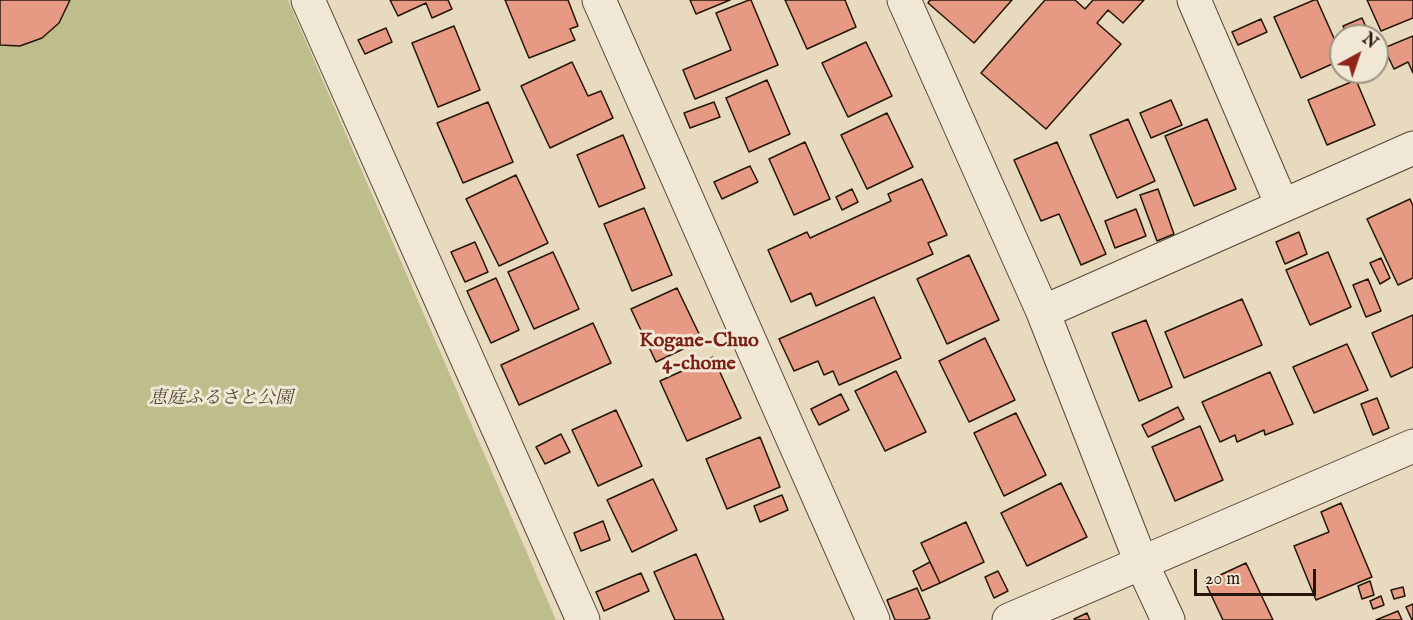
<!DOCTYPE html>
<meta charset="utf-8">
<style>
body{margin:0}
#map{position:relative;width:1413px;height:620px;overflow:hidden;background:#e8dabe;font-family:"IM FELL English",serif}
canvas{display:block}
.north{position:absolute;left:1329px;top:24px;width:60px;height:60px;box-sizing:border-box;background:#f0e7d5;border:2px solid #9e9383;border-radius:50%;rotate:40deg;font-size:16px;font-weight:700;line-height:24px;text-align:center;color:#241509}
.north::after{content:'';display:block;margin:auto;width:21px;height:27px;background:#8f2418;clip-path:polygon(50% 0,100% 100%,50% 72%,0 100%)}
.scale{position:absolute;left:1194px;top:569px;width:122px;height:27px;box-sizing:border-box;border:3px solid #241509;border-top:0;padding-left:8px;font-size:18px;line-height:21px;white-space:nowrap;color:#241509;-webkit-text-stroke:4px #f0e7d5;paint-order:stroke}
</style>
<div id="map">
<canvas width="1413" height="620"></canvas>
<div class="north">N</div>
<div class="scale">20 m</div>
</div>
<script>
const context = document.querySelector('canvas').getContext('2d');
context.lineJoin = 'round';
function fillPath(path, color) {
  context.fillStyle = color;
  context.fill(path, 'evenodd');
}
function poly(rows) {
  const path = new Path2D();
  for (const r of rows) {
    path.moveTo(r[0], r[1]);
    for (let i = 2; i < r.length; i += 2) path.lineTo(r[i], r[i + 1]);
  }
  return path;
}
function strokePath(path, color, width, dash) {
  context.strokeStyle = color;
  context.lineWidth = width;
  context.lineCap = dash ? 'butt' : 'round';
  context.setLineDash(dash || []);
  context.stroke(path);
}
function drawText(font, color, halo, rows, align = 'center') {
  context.font = font + ' "IM FELL English","Noto Serif JP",serif';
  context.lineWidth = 6;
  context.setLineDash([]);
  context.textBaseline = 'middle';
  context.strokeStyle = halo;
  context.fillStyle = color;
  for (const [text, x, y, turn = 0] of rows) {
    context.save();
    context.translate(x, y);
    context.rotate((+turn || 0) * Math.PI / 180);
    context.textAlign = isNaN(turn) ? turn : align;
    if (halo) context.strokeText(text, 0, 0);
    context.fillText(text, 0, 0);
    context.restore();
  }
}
fillPath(poly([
 [0,0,288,0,556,620,0,620]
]), '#bebd8c');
const building = poly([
 [0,0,70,0,59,23,42,38,20,46,0,45,0,0],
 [390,0,448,0,452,9,432,18,426,3,398,16,390,0],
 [505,0,568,0,578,26,570,29,575,40,529,58,505,0],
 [690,0,730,0,696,14,690,0],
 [749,0,751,0,778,65,695,99,683,70,731,50,716,13,749,0],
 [785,0,845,0,856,27,807,49,785,0],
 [930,0,1012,0,974,43,928,3,930,0],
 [1045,0,1075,0,1085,9,1093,0,1144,0,1123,23,1108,10,1097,23,1121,44,1046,129,981,73,1045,0],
 [1314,0,1317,0,1341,54,1341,60,1301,78,1274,17,1314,0],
 [1367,0,1413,0,1413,18,1381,31,1367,0],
 [1362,18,1370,36,1348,36,1343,26,1362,18],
 [1261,19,1267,32,1238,45,1232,32,1261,19],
 [454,26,480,90,438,107,412,43,454,26],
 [386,28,392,42,365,54,358,40,386,28],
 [1413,36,1413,73,1408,62,1394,69,1384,48,1413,36],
 [866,42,892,96,848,117,822,63,866,42],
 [572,62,588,96,601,91,613,118,550,148,521,86,572,62],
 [767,80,790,134,749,152,726,98,767,80],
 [1356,80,1375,125,1327,145,1308,100,1356,80],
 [1171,100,1182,125,1151,138,1140,113,1171,100],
 [488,102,513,162,463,183,437,123,488,102],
 [714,102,720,117,690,128,684,113,714,102],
 [887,113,913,167,867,189,841,135,887,113],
 [1128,119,1155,181,1117,198,1090,135,1128,119],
 [1207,119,1236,189,1194,206,1165,136,1207,119],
 [623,135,645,188,599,207,577,155,623,135],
 [805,142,830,199,794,215,769,159,805,142],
 [1057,142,1106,254,1081,265,1059,214,1041,221,1014,160,1057,142],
 [750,166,758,182,722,199,714,182,750,166],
 [516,175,548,243,499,266,466,199,516,175],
 [922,179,947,235,928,243,933,254,816,306,811,293,791,302,768,250,807,232,810,238,891,201,888,194,922,179],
 [852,189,858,202,842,210,836,197,852,189],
 [1158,189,1174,234,1157,241,1140,195,1158,189],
 [1410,199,1413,206,1413,278,1398,285,1367,219,1410,199],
 [644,208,672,275,632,291,604,224,644,208],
 [1136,209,1146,236,1115,248,1105,221,1136,209],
 [1299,232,1307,254,1285,264,1276,242,1299,232],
 [475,242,488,272,465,282,451,252,475,242],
 [553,252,579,309,534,329,508,272,553,252],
 [1328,252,1351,307,1310,325,1286,270,1328,252],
 [969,255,999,320,947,344,917,279,969,255],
 [1381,258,1390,278,1380,284,1370,263,1381,258],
 [496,278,519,330,491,343,467,291,496,278],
 [1368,279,1381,311,1366,317,1353,285,1368,279],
 [677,288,702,340,656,362,631,309,677,288],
 [874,297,901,358,839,385,833,371,824,375,818,361,794,371,779,339,874,297],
 [1242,299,1262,345,1184,378,1165,332,1242,299],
 [1413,315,1413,367,1391,377,1372,333,1413,315],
 [1146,320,1172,387,1139,401,1112,333,1146,320],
 [593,323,611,363,519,405,501,365,593,323],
 [985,338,1015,400,969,422,939,361,985,338],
 [1347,344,1368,390,1314,413,1293,367,1347,344],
 [713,357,741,418,687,441,660,381,713,357],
 [896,371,926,432,885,451,855,391,896,371],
 [1270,372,1293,424,1265,435,1264,430,1237,442,1235,435,1220,442,1202,402,1270,372],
 [841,394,849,410,819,425,811,409,841,394],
 [1377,398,1389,428,1373,435,1361,404,1377,398],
 [1178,407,1184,419,1148,437,1142,425,1178,407],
 [616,410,642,466,598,486,572,430,616,410],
 [1016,413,1046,475,1004,496,974,433,1016,413],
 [1200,426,1223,480,1175,501,1152,447,1200,426],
 [561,434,570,452,545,464,536,447,561,434],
 [760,437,780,487,727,509,706,459,760,437],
 [653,479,677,530,632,552,607,500,653,479],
 [1061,483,1087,537,1027,566,1001,513,1061,483],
 [782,495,788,510,760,522,754,506,782,495],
 [1341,503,1372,577,1316,600,1294,546,1329,532,1321,512,1341,503],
 [603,521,610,540,581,551,574,533,603,521],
 [966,522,984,562,940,583,921,543,966,522],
 [696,554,724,620,675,620,654,572,696,554],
 [930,562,940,583,922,591,913,571,930,562],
 [1246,563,1273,620,1223,620,1205,582,1246,563],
 [998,571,1008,591,994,598,985,577,998,571],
 [641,573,649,591,604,611,596,592,641,573],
 [1370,581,1374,595,1362,599,1358,586,1370,581],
 [1403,587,1405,596,1394,599,1391,590,1403,587],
 [917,588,930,618,924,620,895,620,887,600,917,588],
 [1381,596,1384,605,1373,609,1370,601,1381,596],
 [1413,604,1413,620,1412,620,1406,607,1413,604],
 [1398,611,1402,620,1376,620,1398,611],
 [1087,613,1090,620,1075,620,1074,619,1087,613]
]);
fillPath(building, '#e69a83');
strokePath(building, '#241509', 1.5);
const minor = poly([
 [308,0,583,620],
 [599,0,873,620],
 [904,0,1043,312,1141,562,1168,620],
 [1194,0,1282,205],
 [1043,312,1413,148],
 [1009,620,1413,446]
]);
strokePath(minor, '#554636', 35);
strokePath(minor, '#f0e7d5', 33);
drawText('italic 18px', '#524730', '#f0e7d5', [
 ["恵庭ふるさと公園",221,399]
]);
drawText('bold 20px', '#7a1f14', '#f0e7d5', [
 ["Kogane-Chuo",699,342],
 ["4-chome",699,365]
]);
</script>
